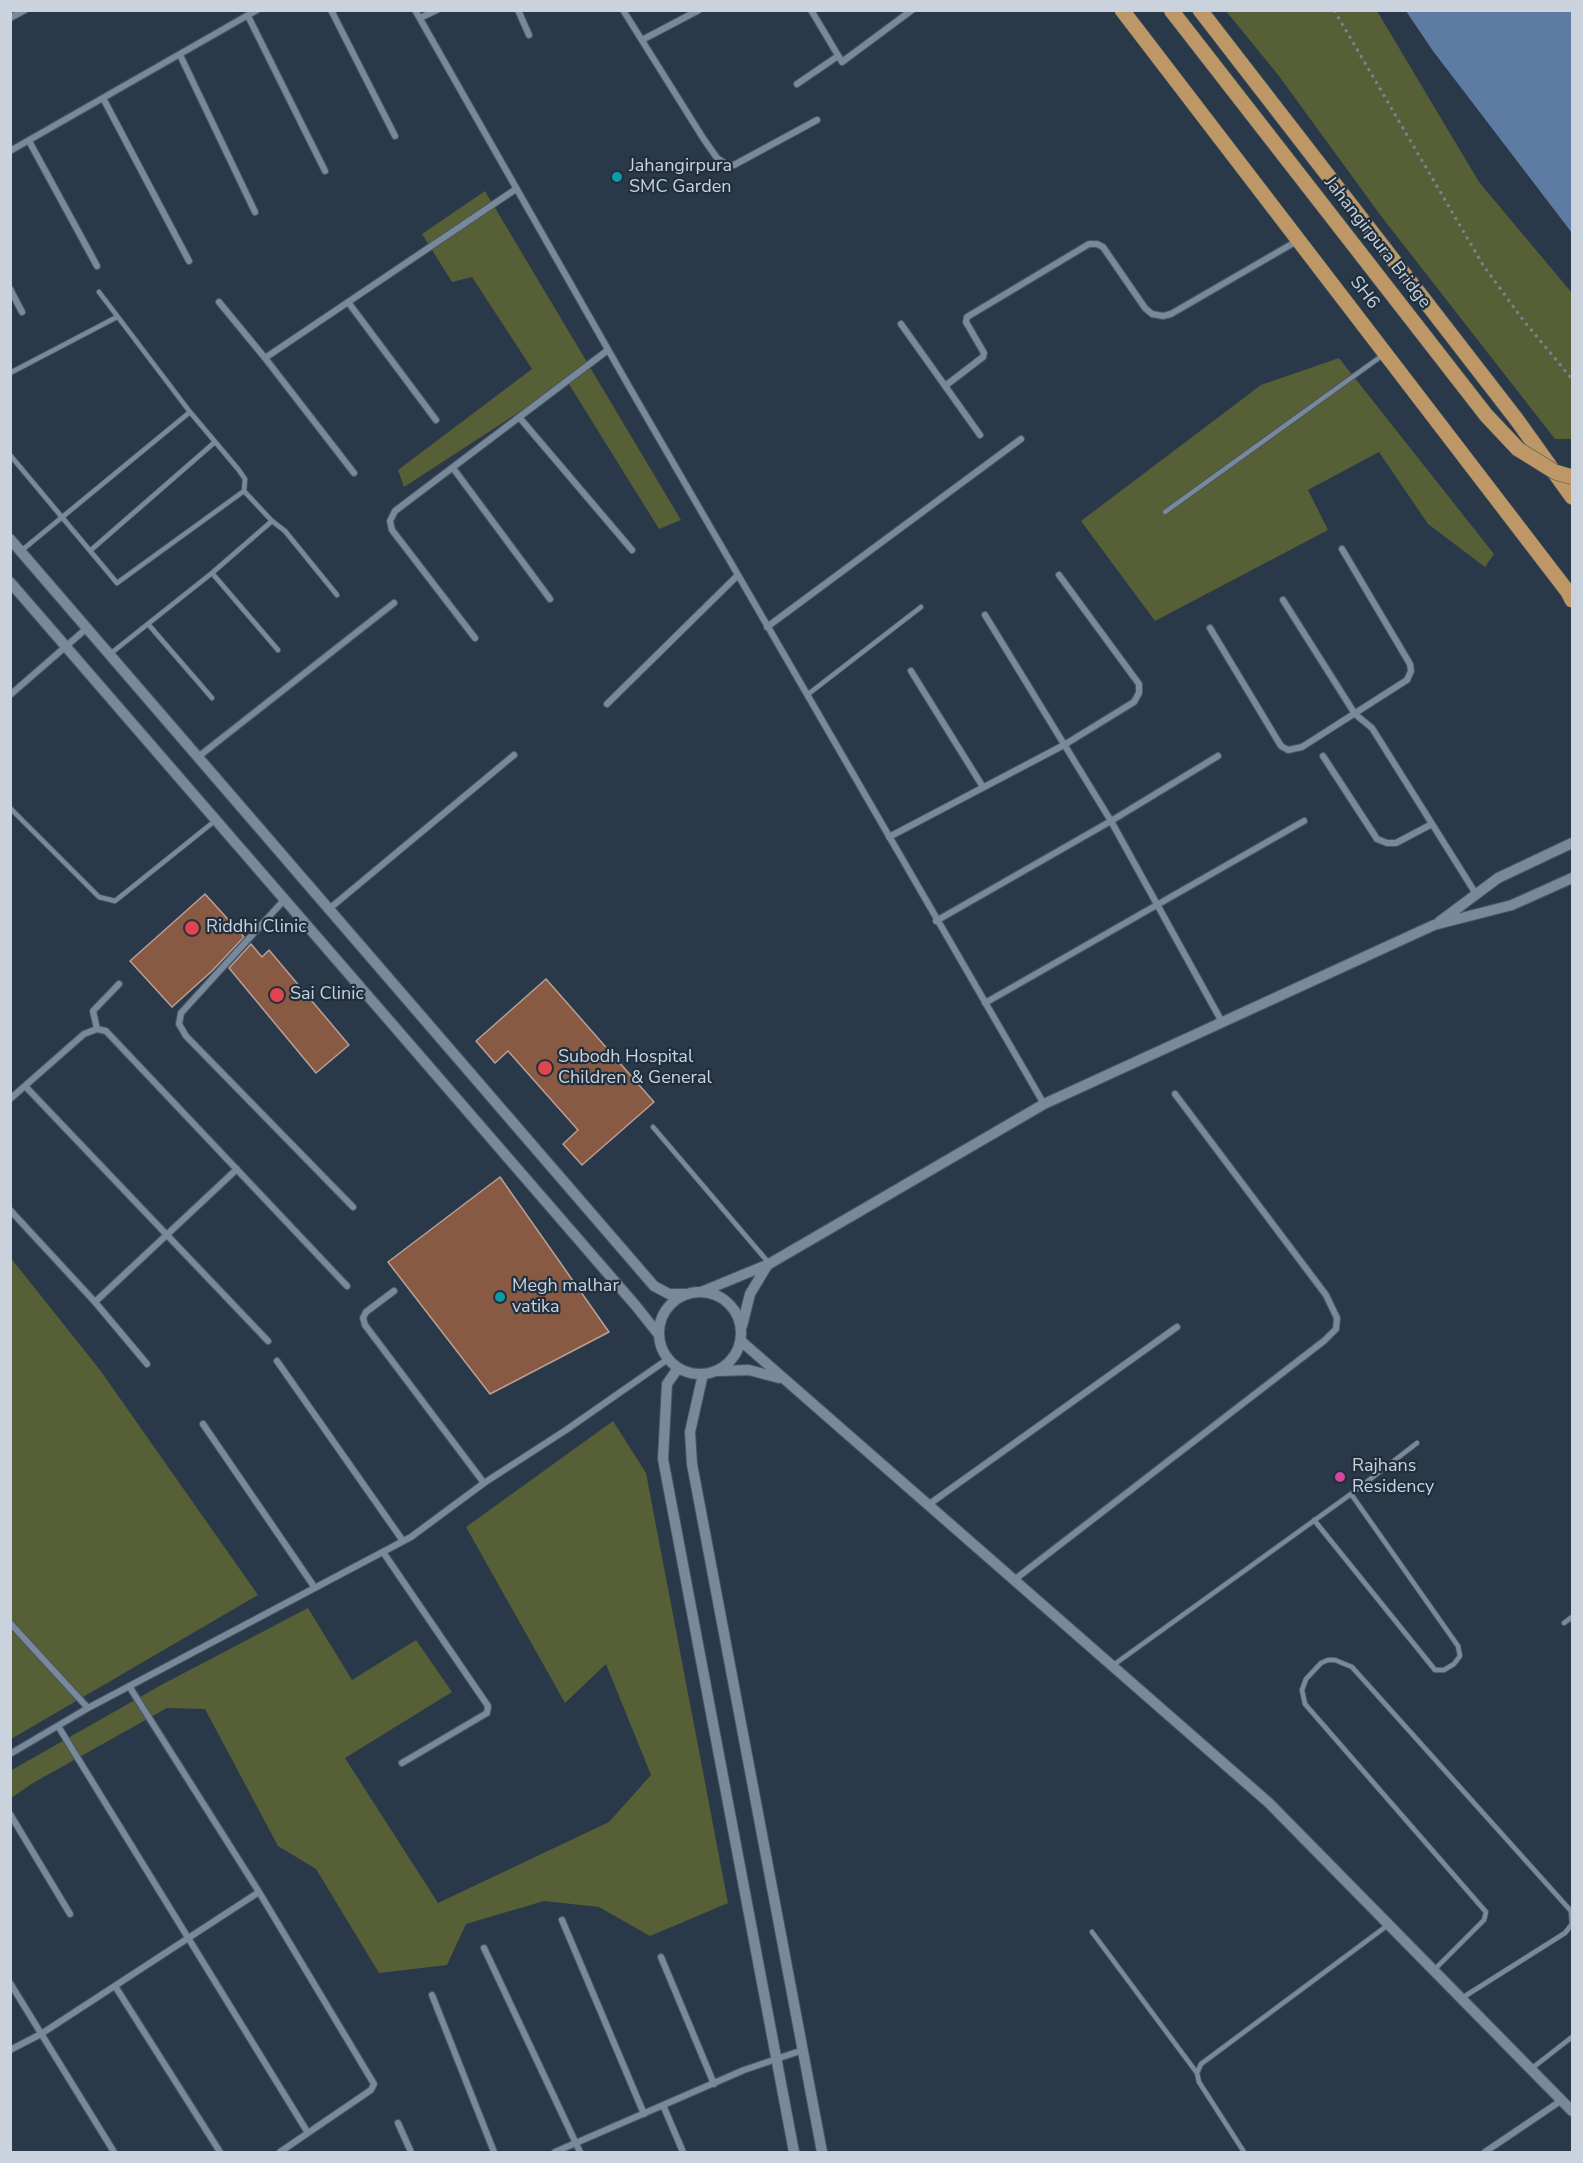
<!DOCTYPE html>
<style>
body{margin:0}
#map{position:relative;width:1583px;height:2163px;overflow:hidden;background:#2a3949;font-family:"Nunito Sans",sans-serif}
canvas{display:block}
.frame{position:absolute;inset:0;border:12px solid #cad3dd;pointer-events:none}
</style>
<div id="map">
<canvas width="1583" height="2163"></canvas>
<div class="frame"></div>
</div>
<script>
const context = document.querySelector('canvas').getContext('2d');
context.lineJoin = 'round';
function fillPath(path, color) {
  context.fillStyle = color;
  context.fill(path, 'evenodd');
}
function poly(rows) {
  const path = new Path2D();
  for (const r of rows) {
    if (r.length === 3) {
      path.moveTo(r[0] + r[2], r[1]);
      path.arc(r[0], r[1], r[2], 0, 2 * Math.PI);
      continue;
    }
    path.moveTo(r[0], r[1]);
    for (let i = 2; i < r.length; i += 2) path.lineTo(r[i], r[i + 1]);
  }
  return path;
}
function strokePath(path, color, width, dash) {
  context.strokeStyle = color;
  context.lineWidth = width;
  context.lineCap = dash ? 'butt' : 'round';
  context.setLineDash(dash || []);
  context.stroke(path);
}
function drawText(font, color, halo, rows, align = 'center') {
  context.font = font + ' "Nunito Sans",sans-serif';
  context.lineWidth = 4.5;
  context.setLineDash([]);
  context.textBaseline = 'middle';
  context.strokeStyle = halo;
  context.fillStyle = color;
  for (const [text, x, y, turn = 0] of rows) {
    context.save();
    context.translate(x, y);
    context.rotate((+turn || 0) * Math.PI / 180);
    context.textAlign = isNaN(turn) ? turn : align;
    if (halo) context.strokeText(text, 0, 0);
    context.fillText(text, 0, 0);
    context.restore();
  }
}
fillPath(poly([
 [1226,11,1377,11,1479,182,1572,293,1572,439,1555,439,1381,216,1279,76],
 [485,191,681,520,659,529,567,381,404,487,398,470,532,369,472,277,452,282,422,234],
 [1339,358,1494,554,1485,567,1428,524,1379,452,1308,490,1328,530,1155,621,1081,521,1261,385],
 [10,1257,100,1370,258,1595,11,1739],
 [613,1421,646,1473,728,1903,650,1936,599,1907,544,1901,466,1924,447,1965,379,1973,316,1869,278,1846,205,1709,167,1708,33,1783,11,1798,10,1771,163,1684,308,1608,352,1680,416,1640,452,1692,345,1758,438,1903,609,1822,651,1775,606,1664,565,1703,466,1527]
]), '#565f35');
fillPath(poly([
 [1406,11,1572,11,1572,233,1433,51]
]), '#5e7ba4');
const building = poly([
 [205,894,244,937,212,971,172,1007,130,961,205,894],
 [251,944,262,957,269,950,349,1045,316,1073,229,968,251,944],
 [546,979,654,1102,582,1165,563,1144,578,1130,508,1051,495,1063,476,1041,546,979],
 [500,1177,609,1332,490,1394,388,1262,500,1177]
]);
fillPath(building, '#895a43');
strokePath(building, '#b9a095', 1.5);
const service = poly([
 [10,373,117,317],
 [10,455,117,583,244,491,245,479,238,469,190,412,99,292],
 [244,491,272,521],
 [1165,512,1383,355],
 [91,550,215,442],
 [21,551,190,412],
 [212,573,278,650],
 [148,624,212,698],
 [110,654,212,573,272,521,285,531,337,595],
 [807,695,921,607],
 [10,808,99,897,115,901,216,820],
 [653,1127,768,1262],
 [1314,1520,1435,1670,1444,1670,1454,1664,1460,1656,1458,1646,1351,1494],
 [1564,1623,1572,1617],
 [1112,1666,1351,1494,1417,1443],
 [1092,1932,1197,2073],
 [1434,1970,1484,1920,1486,1912,1305,1704,1302,1690,1306,1679,1321,1663,1328,1660,1335,1660,1352,1667,1571,1911,1572,1924,1565,1933,1462,1998],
 [1531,2069,1572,2037],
 [1244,2152,1199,2082,1197,2073,1201,2064,1388,1925]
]);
const minor = poly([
 [331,10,395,136],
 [415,10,631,390,1044,1104],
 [518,10,529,35],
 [623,10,703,138,717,158,726,164,734,165,817,120],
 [811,10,842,62,912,10],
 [248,16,325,171],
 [10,18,25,10],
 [420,18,437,10],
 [642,40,699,10],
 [180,55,255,212],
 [797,84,838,56],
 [103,98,189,261],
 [29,141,97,266],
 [10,151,257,10],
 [10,289,22,312],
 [219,302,265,358,354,473],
 [348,302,436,420],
 [901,324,980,435],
 [265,358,516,189],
 [945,386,983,357,984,353,966,322,967,317,1089,244,1097,244,1103,247,1145,308,1152,314,1163,316,1171,314,1297,241],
 [519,417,632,550],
 [453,468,550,599],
 [1283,600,1355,714,1372,728,1476,894],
 [985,615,1111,821,1222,1022],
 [767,627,1021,439],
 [1210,628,1281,746,1288,750,1302,747,1407,680,1411,671,1410,664,1342,549],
 [475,638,392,530,390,521,395,511,608,350],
 [911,671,983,787],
 [10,695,87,628],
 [607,704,738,575],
 [1323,756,1377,839,1387,843,1396,843,1432,824],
 [198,757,394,603],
 [889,837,1064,745,1134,702,1139,693,1139,684,1059,575],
 [285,899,181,1013,179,1024,186,1036,353,1207],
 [329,909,514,755],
 [936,921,1111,821,1218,756],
 [985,1003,1304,821],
 [97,1029,93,1011,119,984],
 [25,1086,268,1341],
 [10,1099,84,1034,97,1029,106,1031,347,1286],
 [10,1210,95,1302,147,1364],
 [394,1291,366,1312,363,1318,365,1325,484,1483],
 [95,1302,237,1169],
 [277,1361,403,1541],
 [203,1424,315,1588],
 [928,1505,1177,1327],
 [383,1552,488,1706,487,1713,402,1763],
 [1014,1580,1325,1340,1336,1329,1337,1318,1326,1295,1175,1094],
 [10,1623,88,1708],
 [129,1686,259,1892,374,2084,371,2090,280,2152],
 [58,1726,308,2133],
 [10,1754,88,1708,411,1537,484,1483,566,1430,668,1359],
 [10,1814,70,1914],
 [562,1920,644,2114],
 [484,1948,580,2152],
 [661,1957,714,2084],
 [10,1983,114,2152],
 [115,1986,220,2152],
 [432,1995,494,2152],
 [10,2050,41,2034,259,1892],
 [663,2105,683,2152],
 [398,2123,411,2152],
 [555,2152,744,2070,803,2050],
 [1485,2152,1562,2100]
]);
const tertiary = poly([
 [10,539,654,1286,669,1294,687,1294],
 [10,582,636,1306,659,1335],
 [1439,922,1498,878,1572,843],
 [701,1292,769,1264,1044,1104,1434,925,1512,905,1572,878],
 [700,1333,41],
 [742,1326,750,1294,768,1264],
 [741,1341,1269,1803,1572,2111],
 [678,1368,667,1384,663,1459,794,2152],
 [718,1371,749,1370,779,1378],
 [703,1374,690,1432,692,1464,822,2152]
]);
const primary = poly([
 [1122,10,1568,592,1572,600],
 [1200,10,1517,420,1572,497]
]);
strokePath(service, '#495662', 6);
strokePath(minor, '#495662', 8);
strokePath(tertiary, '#495662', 12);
strokePath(primary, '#495662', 16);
strokePath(poly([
 [1334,10,1483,265,1523,320,1572,379]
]), '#778390', 3, [3, 4.5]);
strokePath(service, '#78899b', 4.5);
strokePath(minor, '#78899b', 6);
strokePath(tertiary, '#78899b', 10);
strokePath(primary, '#bd9765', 15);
const primaryBridge = poly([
 [1171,10,1486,415,1518,449,1555,472,1572,477]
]);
strokePath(primaryBridge, '#495662', 16, []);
strokePath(primaryBridge, '#bd9765', 15);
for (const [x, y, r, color] of [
 [617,177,6,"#0f9aa8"],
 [192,928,8,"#e0444e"],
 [277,995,8,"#e0444e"],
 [545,1068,8,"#e0444e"],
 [500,1297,6,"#0f9aa8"],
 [1340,1477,6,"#d1479c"]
]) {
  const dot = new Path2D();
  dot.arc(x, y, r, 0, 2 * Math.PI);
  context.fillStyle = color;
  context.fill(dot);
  strokePath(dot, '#202f3e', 2);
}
drawText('18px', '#cad3dd', '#202f3e', [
 ["Jahangirpura",629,167],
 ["SMC Garden",629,188],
 ["Riddhi Clinic",206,928],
 ["Sai Clinic",290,995],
 ["Subodh Hospital",558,1058],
 ["Children & General",558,1079],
 ["Megh malhar",512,1287],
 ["vatika",512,1308],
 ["Rajhans",1352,1467],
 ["Residency",1352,1488]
], 'left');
drawText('18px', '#cad3dd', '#202f3e', [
 ["Jahangirpura Bridge",1377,243,52],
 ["SH6",1364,293,53]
]);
</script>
